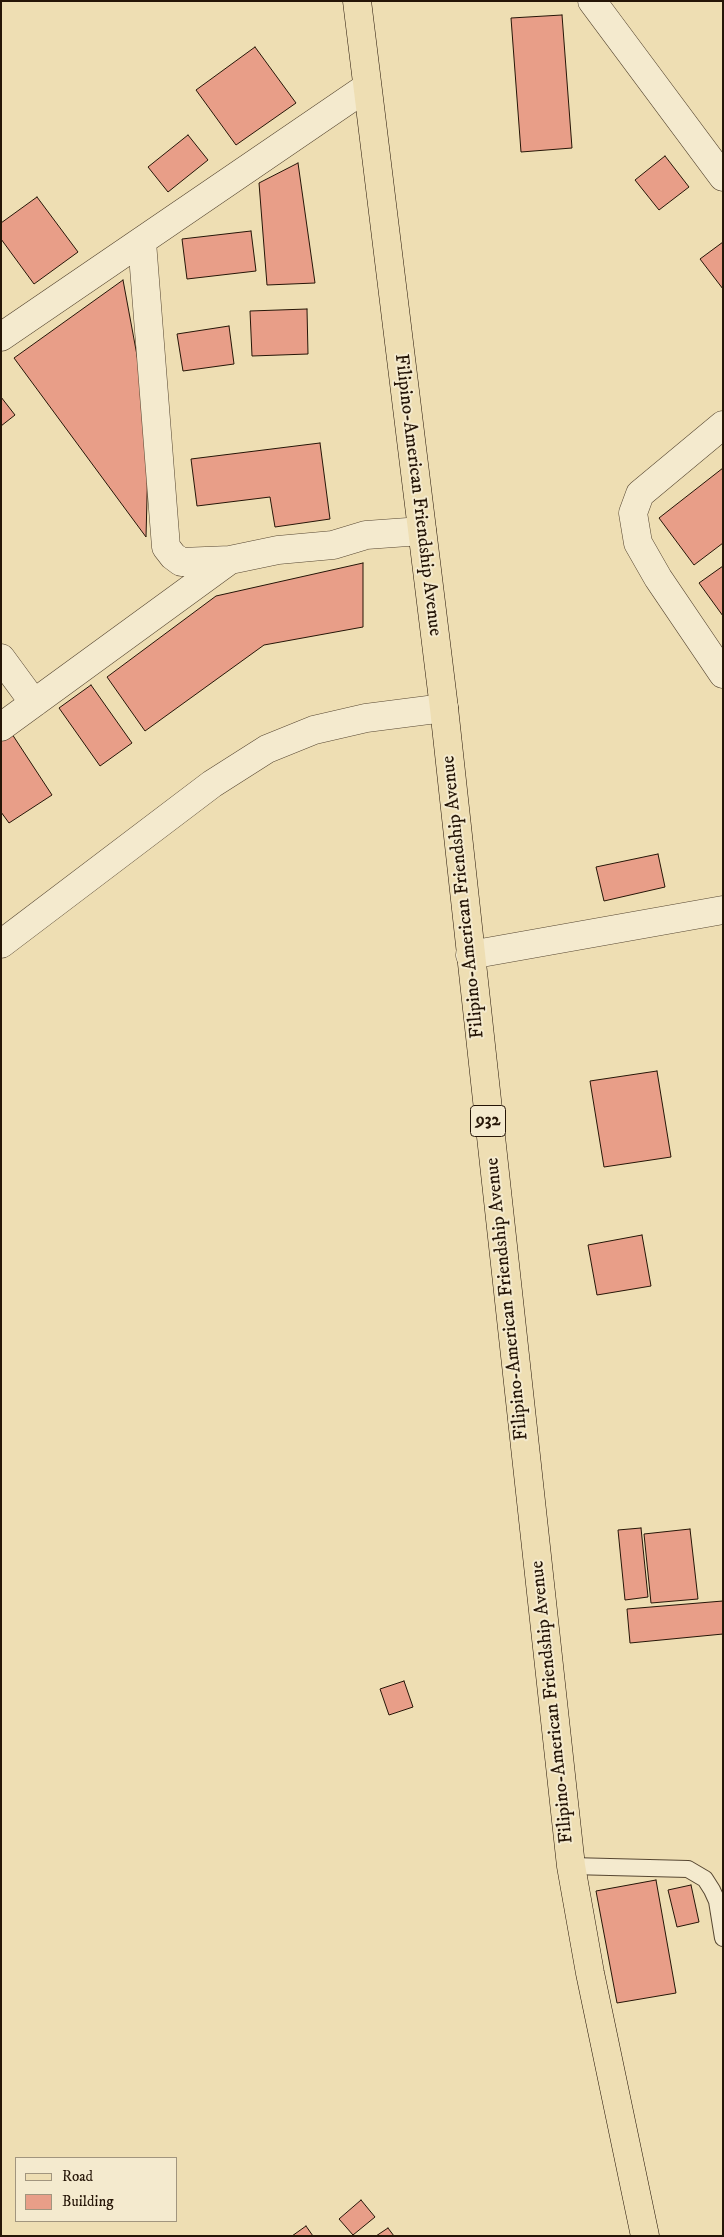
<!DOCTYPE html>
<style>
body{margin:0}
#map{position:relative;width:724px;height:2237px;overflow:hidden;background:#eedeb3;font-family:"IM FELL DW Pica",serif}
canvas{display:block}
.frame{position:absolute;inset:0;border:2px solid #251507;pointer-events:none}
.legend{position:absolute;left:15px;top:2157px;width:162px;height:65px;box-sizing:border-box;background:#f4eace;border:1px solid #a1957e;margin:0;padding:6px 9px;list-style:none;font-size:15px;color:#251507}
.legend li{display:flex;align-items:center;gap:10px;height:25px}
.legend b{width:25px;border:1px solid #a1957e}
</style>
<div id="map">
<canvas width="724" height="2237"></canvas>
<div class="frame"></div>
<ul class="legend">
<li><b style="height:6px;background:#eedeb3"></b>Road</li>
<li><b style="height:14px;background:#e89e88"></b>Building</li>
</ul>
</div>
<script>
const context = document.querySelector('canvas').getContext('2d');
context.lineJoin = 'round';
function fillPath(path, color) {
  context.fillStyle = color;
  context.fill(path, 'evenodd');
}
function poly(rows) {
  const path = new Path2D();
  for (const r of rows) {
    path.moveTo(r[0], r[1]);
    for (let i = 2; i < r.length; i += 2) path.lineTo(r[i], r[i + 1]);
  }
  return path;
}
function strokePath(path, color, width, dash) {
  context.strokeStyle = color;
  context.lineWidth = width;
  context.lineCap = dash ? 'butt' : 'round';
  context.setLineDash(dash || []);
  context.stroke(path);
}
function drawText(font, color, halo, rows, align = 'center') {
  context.font = font + ' "IM FELL DW Pica",serif';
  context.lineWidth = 4;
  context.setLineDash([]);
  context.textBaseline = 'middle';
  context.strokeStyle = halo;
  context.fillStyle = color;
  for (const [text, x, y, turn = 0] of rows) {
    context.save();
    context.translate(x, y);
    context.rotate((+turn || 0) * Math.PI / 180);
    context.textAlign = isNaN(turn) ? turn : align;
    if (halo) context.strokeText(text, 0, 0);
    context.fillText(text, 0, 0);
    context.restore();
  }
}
const building = poly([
 [562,15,572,148,521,152,511,18,562,15],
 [255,47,296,103,236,145,196,90,255,47],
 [188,135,208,160,168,192,148,167,188,135],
 [665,156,689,187,659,210,635,180,665,156],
 [298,163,315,283,267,285,259,183,298,163],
 [37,197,78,252,34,284,1,239,1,223,37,197],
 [251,231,256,271,187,279,182,239,251,231],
 [723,242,723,289,700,259,723,242],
 [123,280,149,420,146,537,14,358,123,280],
 [307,309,308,354,252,356,250,311,307,309],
 [229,326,234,364,183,371,177,334,229,326],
 [1,397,15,415,1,426,1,397],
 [320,443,330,519,275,527,270,497,197,506,191,459,320,443],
 [723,468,723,543,694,565,659,518,723,468],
 [363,563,363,627,264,645,145,731,107,677,216,596,363,563],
 [723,566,723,616,699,583,723,566],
 [91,685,132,743,100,766,59,708,91,685],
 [12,734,52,795,9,823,1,812,1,741,12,734],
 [658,854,665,887,604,901,596,867,658,854],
 [657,1071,671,1157,604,1167,590,1081,657,1071],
 [642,1235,651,1286,597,1295,588,1245,642,1235],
 [641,1528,648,1597,625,1600,618,1530,641,1528],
 [690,1529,698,1599,651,1603,644,1534,690,1529],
 [723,1601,723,1634,630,1643,627,1609,723,1601],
 [404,1681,413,1707,389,1715,380,1689,404,1681],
 [656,1880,676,1993,617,2003,596,1891,656,1880],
 [691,1885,699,1922,677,1927,668,1890,691,1885],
 [361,2200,375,2217,353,2235,339,2219,361,2200],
 [306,2226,313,2236,292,2236,306,2226],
 [388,2228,394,2236,376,2236,388,2228]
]);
fillPath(building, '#e89e88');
strokePath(building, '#251507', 1);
const service = poly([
 [571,1866,688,1869,705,1879,712,1890,717,1901,723,1938]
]);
const minor = poly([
 [592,1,723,177],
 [142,242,166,547,173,556,181,562,230,560,278,550,333,545,366,535,422,531],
 [1,337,367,87],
 [723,425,640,494,633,513,638,543,658,578,723,674],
 [1,658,34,703],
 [1,727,230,560],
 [1,944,212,784,267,749,314,730,366,718,444,708],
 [470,955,723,910]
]);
const primary = poly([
 [357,1,444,708,571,1866,590,1973,645,2236]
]);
strokePath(service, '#574732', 18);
strokePath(minor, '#574732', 29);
strokePath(primary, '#251507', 29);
strokePath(service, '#f4eace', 16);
strokePath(minor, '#f4eace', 28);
strokePath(primary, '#eedeb3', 28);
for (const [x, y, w] of [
 [488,1121,35]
]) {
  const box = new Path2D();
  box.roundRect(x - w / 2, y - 15.5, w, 31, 4);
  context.fillStyle = '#f4eace';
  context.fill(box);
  strokePath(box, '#251507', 1);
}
drawText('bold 18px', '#251507', null, [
 ["932",488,1121]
]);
drawText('19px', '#251507', '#f4eace', [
 ["Filipino-American Friendship Avenue",417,495,83],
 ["Filipino-American Friendship Avenue",464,897,-96],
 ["Filipino-American Friendship Avenue",508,1299,-96],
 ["Filipino-American Friendship Avenue",553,1702,-96]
]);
</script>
